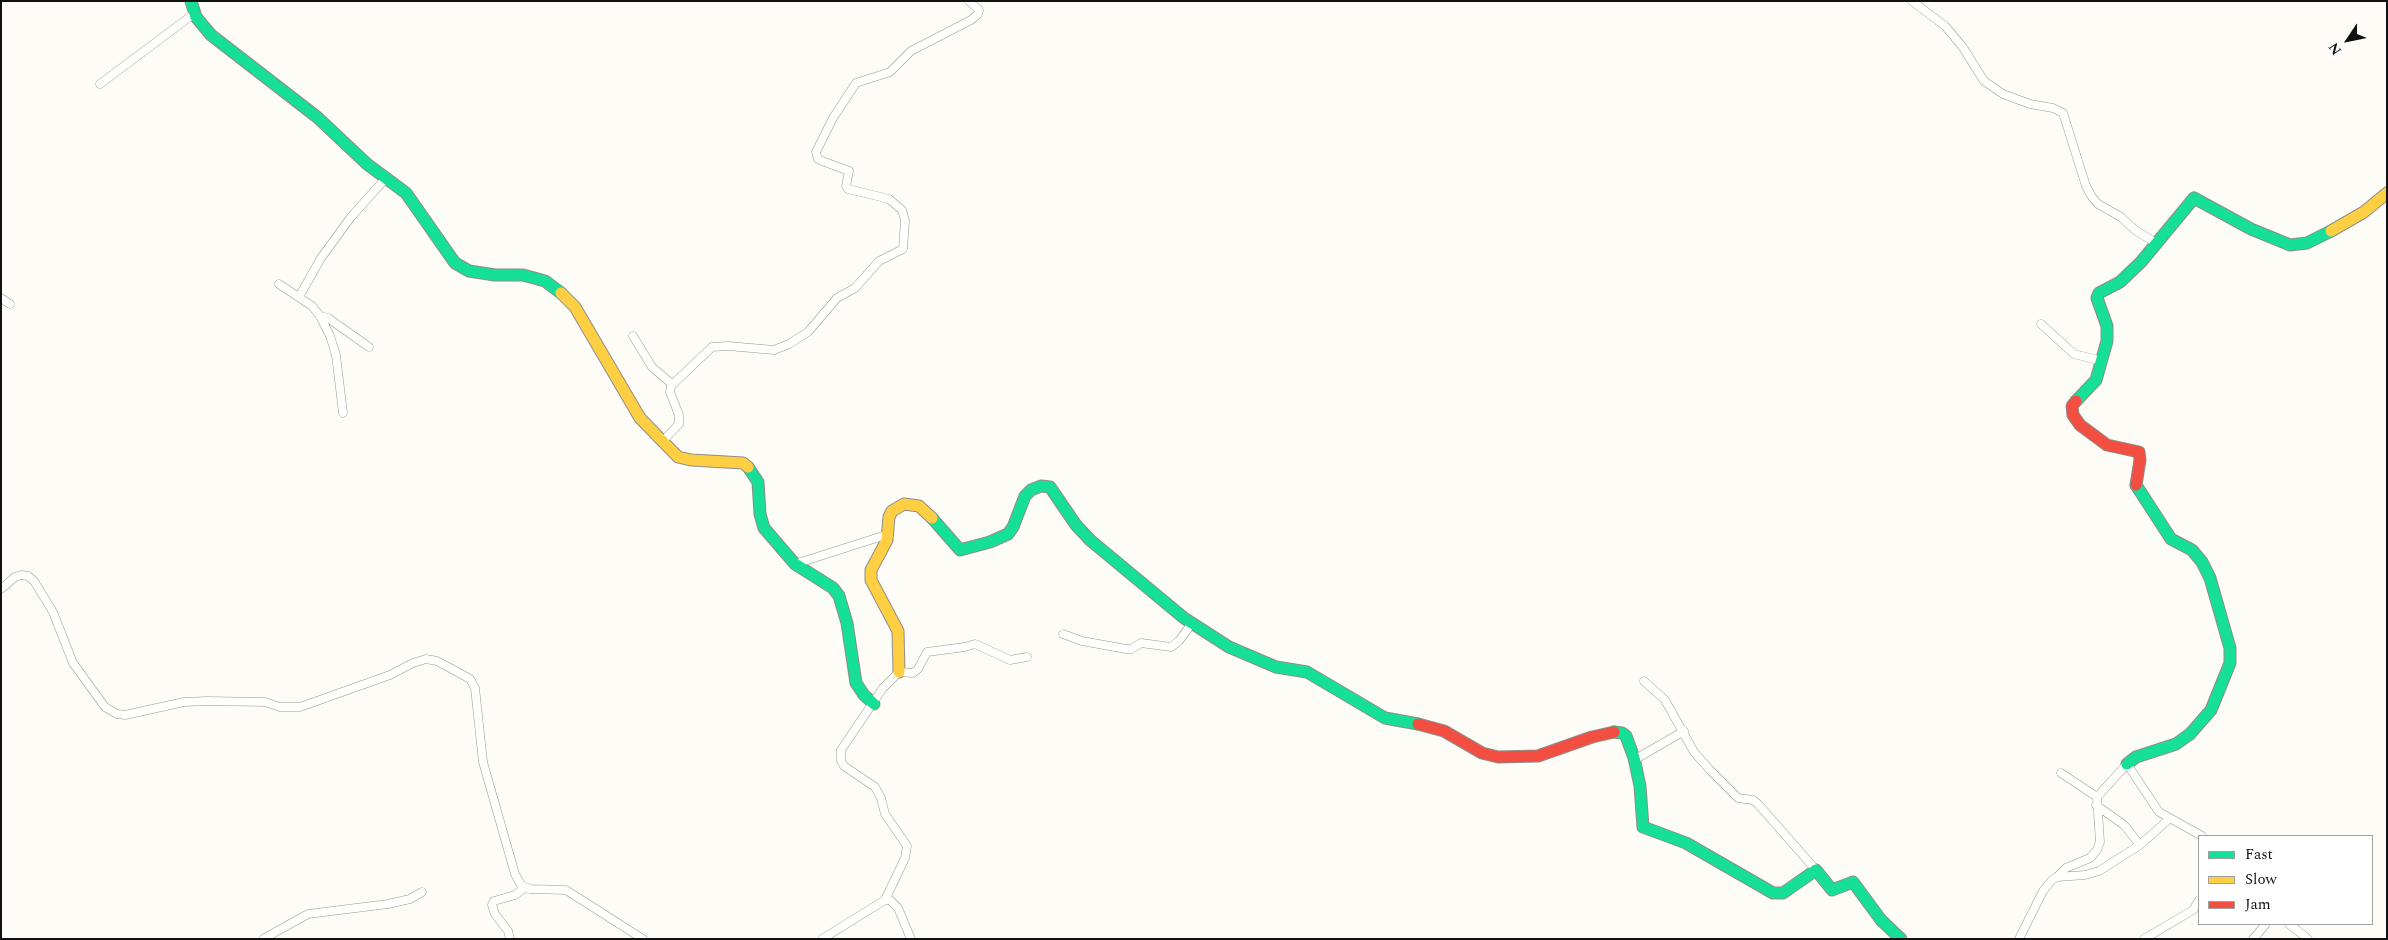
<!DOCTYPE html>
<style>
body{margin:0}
#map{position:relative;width:2388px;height:940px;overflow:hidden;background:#fdfcf7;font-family:Spectral,serif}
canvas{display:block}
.frame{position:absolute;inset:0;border:2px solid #111;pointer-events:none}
.legend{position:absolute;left:2198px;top:835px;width:175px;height:90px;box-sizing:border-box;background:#fff;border:1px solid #a0a0a0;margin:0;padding:6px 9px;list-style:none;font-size:15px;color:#111}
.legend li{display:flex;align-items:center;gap:10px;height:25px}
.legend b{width:25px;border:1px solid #a0a0a0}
.north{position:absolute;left:2323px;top:15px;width:50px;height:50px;-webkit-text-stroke:4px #fff;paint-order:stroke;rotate:236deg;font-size:14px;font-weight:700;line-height:20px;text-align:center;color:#111}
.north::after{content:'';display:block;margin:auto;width:18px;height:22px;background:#111;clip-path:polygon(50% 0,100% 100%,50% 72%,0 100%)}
</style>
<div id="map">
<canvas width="2388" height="940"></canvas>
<div class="frame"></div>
<ul class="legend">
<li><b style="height:6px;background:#16e098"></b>Fast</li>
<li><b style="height:6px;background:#ffcf43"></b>Slow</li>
<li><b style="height:6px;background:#f24e42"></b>Jam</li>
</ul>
<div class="north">N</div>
</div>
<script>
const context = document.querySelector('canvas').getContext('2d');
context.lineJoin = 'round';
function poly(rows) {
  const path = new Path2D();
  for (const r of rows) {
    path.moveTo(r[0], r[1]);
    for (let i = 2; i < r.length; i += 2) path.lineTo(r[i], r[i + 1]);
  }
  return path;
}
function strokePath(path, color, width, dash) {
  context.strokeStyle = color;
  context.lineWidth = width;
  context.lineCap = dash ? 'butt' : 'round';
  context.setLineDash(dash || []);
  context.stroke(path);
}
const street = poly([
 [1912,1,1945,26,1962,46,1984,81,2003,94,2030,104,2053,108,2063,113,2086,186,2092,197,2098,204,2121,217,2135,230,2156,243],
 [100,84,195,13],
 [279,284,312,306,320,316,330,336,336,355,343,413],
 [299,297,321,258,351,217,386,178],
 [1,298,10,304],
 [320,316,328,318,369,347],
 [2041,324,2074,354,2102,361],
 [633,336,652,367,672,384],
 [662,442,679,424,679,415,670,392,671,386,712,347,728,346,774,350,789,344,808,332,837,298,855,288,879,261,903,249,905,221,902,210,889,199,848,189,846,186,849,171,822,161,818,159,816,152,833,118,856,83,890,72,911,51,971,20,978,14,979,10,969,1],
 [795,564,889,534],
 [1,589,15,577,21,575,28,576,34,581,53,612,73,663,105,707,117,714,125,715,184,702,207,701,265,702,280,707,300,707,390,675,413,663,426,659,437,661,463,675,470,679,475,688,483,762,515,874,521,885,530,889,566,890,643,939],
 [1063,634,1082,641,1126,649,1131,649,1141,643,1171,647,1179,641,1192,623],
 [1644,681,1665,700,1694,752,1710,770,1738,798,1753,800,1758,804,1816,870],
 [1634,760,1684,731],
 [2061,773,2097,797],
 [2096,805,2124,825,2140,845,2169,819],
 [2057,877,2066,868,2090,858,2097,850,2100,842,2097,797,2127,764,2159,812,2202,836],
 [885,900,905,858,907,846,885,814,881,798,875,787,844,766,841,761,841,750,883,688,899,672,913,673,918,669,927,652,965,647,975,644,1010,660,1027,657],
 [2289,924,2308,939],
 [263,939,308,914,388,904,410,899,422,892],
 [510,939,508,931,495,914,492,905,494,901,515,895,524,888],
 [822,939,885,900,890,900,898,908,911,939],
 [2019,939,2043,891,2052,880,2057,877,2085,875,2099,871,2140,845],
 [2144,939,2193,910,2199,900],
 [2253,939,2266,924]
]);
const fast = poly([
 [191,1,196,17,211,35,317,117,367,164,406,193,455,263,469,271,495,275,523,275,545,281,561,293],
 [2076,401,2096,380,2107,341,2107,326,2097,298,2099,293,2120,282,2141,262,2194,198,2251,229,2290,245,2307,243,2331,231],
 [748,467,758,482,760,514,764,528,795,564,833,588,839,596,847,623,856,683,864,695,874,704],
 [932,518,960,550,990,542,1008,534,1013,527,1025,496,1031,490,1041,486,1050,487,1076,525,1090,540,1184,618,1229,647,1276,667,1307,672,1385,718,1418,724],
 [1614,732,1622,733,1626,736,1634,758,1640,786,1643,827,1686,843,1773,893,1783,893,1816,870,1832,890,1853,882,1881,920,1901,939],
 [2127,764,2136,757,2176,744,2190,734,2211,710,2230,663,2230,648,2210,578,2202,562,2192,550,2171,539,2136,485]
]);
const slow = poly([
 [2331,231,2364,212,2387,193],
 [561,293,575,307,640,418,678,457,691,460,743,463,748,467],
 [899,672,898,631,871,580,871,570,887,540,889,517,892,511,904,504,919,506,932,518]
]);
const jam = poly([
 [2076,401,2072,406,2073,415,2080,425,2107,445,2139,452,2140,460,2136,485],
 [1418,724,1444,731,1482,753,1498,757,1538,756,1592,737,1614,732]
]);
strokePath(street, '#979795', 9);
strokePath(fast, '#8e8d8b', 13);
strokePath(slow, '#8e8d8b', 13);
strokePath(jam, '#8e8d8b', 13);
strokePath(street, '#fffffe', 8);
strokePath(fast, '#16e098', 11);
strokePath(slow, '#ffcf43', 11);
strokePath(jam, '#f24e42', 11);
</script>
